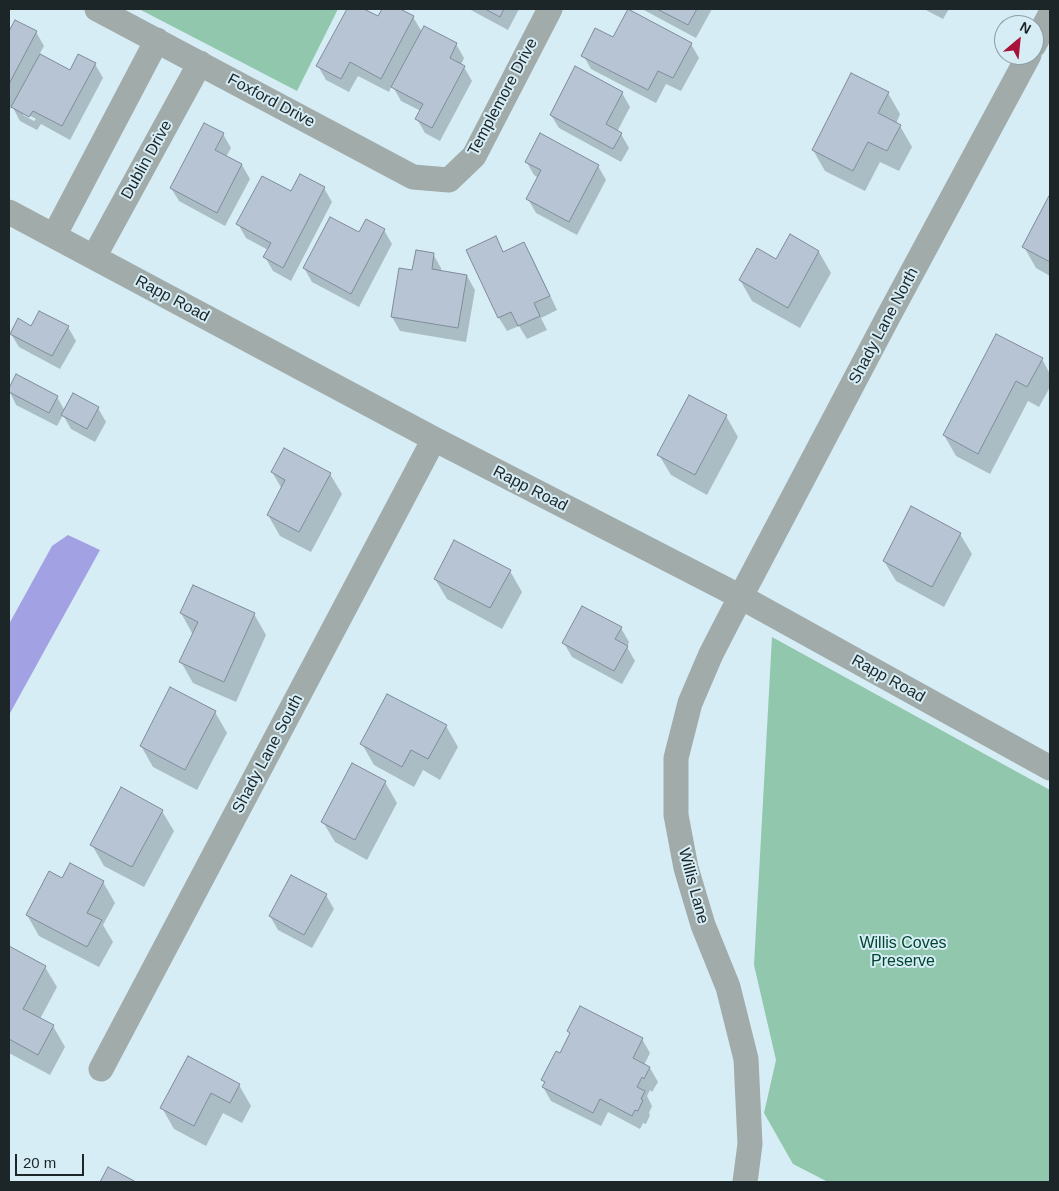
<!DOCTYPE html>
<style>
body{margin:0}
#map{position:relative;width:1059px;height:1191px;overflow:hidden;background:#d6edf5;font-family:Arial,sans-serif}
canvas{display:block}
.frame{position:absolute;inset:0;border:10px solid #1c2528;pointer-events:none}
.north{position:absolute;left:994px;top:15px;width:50px;height:50px;box-sizing:border-box;background:#d6edf5;border:1px solid #8c9da3;border-radius:50%;rotate:28deg;font-size:14px;font-weight:700;line-height:20px;text-align:center;color:#1c2528}
.north::after{content:'';display:block;margin:auto;width:18px;height:22px;background:#a81139;clip-path:polygon(50% 0,100% 100%,50% 72%,0 100%)}
.scale{position:absolute;left:15px;top:1154px;width:69px;height:22px;box-sizing:border-box;border:2px solid #1c2528;border-top:0;padding-left:6px;font-size:15px;line-height:18px;white-space:nowrap;color:#1c2528;-webkit-text-stroke:4px #d6edf5;paint-order:stroke}
</style>
<div id="map">
<canvas width="1059" height="1191"></canvas>
<div class="frame"></div>
<div class="north">N</div>
<div class="scale">20 m</div>
</div>
<script>
const context = document.querySelector('canvas').getContext('2d');
context.lineJoin = 'round';
function fillPath(path, color) {
  context.fillStyle = color;
  context.fill(path, 'evenodd');
}
function poly(rows) {
  const path = new Path2D();
  for (const r of rows) {
    path.moveTo(r[0], r[1]);
    for (let i = 2; i < r.length; i += 2) path.lineTo(r[i], r[i + 1]);
  }
  return path;
}
function strokePath(path, color, width, dash) {
  context.strokeStyle = color;
  context.lineWidth = width;
  context.lineCap = dash ? 'butt' : 'round';
  context.setLineDash(dash || []);
  context.stroke(path);
}
function drawText(font, color, halo, rows, align = 'center') {
  context.font = font + ' Arial,sans-serif';
  context.lineWidth = 4;
  context.setLineDash([]);
  context.textBaseline = 'middle';
  context.strokeStyle = halo;
  context.fillStyle = color;
  for (const [text, x, y, turn = 0] of rows) {
    context.save();
    context.translate(x, y);
    context.rotate((+turn || 0) * Math.PI / 180);
    context.textAlign = isNaN(turn) ? turn : align;
    if (halo) context.strokeText(text, 0, 0);
    context.fillText(text, 0, 0);
    context.restore();
  }
}
fillPath(poly([
 [139,9,338,9,297,91],
 [772,637,1050,790,1050,1182,828,1182,793,1164,764,1113,776,1060,754,965]
]), '#91c7ad');
fillPath(poly([
 [68,535,100,550,9,715,9,624,52,546]
]), '#a1a1e4');
fillPath(poly([
 [348,9,361,9,379,18,384,9,398,9,413,17,422,32,425,27,456,44,464,58,461,65,464,67,472,81,440,141,425,133,417,119,421,111,401,101,392,85,389,92,358,76,349,92,326,80,318,66],
 [469,9,519,9,508,30],
 [642,9,712,9,696,38],
 [924,9,949,9,943,19],
 [15,21,36,32,44,46,39,55,71,71,95,64,103,78,70,140,41,124,37,130,20,121,12,106,10,109,9,108,9,34],
 [23,112,36,119,34,121,23,115],
 [614,39,691,44,699,58,681,91,666,84,656,103,591,69,583,55],
 [852,74,888,93,900,114,896,124,900,126,912,147,899,171,880,162,865,191,825,171,813,150],
 [622,93,630,107,617,132,621,134,629,148,621,162,559,128,551,115],
 [223,134,231,148,226,157,242,165,250,179,225,226,179,201,171,188],
 [526,161,598,166,606,180,577,235,536,213,528,199,539,178,534,175],
 [324,188,332,202,291,281,273,271,265,257,268,250,246,238,238,224,292,192],
 [1050,197,1050,276,1036,268,1024,247],
 [384,230,392,244,359,307,312,282,304,268,360,234],
 [495,238,504,253,524,243,532,257,557,310,541,318,547,330,527,339,519,326,507,331,499,318,467,251],
 [819,252,831,273,800,328,752,301,740,280,777,260],
 [433,254,441,268,441,271,467,276,475,290,466,342,400,331,392,317,413,272],
 [32,327,68,327,76,341,60,369,19,347,11,334],
 [1042,359,1050,374,1050,387,1039,407,1028,401,990,474,956,456,944,435],
 [16,376,57,397,65,411,98,408,106,422,95,442,71,429,63,415,57,426,16,405,9,390],
 [726,416,738,437,707,495,671,475,659,455],
 [272,472,330,474,342,494,311,552,280,536,268,515,282,489],
 [960,534,972,554,944,607,896,581,884,561],
 [510,571,522,592,502,629,447,599,435,579],
 [181,613,254,614,266,635,236,702,193,683,181,662,193,635],
 [621,628,629,642,627,647,635,661,622,684,572,657,564,643],
 [215,712,227,733,197,790,153,767,141,746],
 [446,726,458,747,440,780,423,770,414,787,374,765,362,744],
 [353,765,385,782,397,803,367,860,335,842,323,822],
 [162,811,174,831,144,887,104,866,92,845],
 [63,880,103,882,115,903,103,925,113,942,99,967,39,936,27,915],
 [326,895,334,909,312,948,278,930,270,916],
 [9,947,45,967,57,987,40,1019,53,1026,65,1047,50,1075,9,1053],
 [569,1031,642,1039,650,1053,644,1065,650,1068,658,1082,652,1092,650,1090,647,1096,652,1106,649,1113,650,1115,646,1124,643,1123,640,1129,608,1112,601,1126,551,1101,543,1087,545,1084,543,1080,561,1055,571,1035],
 [189,1058,239,1085,251,1106,242,1123,223,1113,206,1146,174,1129,162,1108]
]), '#0003');
const building = poly([
 [347,9,364,9,378,16,382,9,400,9,414,16,381,79,350,62,341,79,316,66,347,9],
 [485,9,504,9,500,17,485,9],
 [628,9,692,43,673,78,658,71,648,90,581,56,595,28,613,37,628,9],
 [657,9,697,9,688,25,657,9],
 [15,20,37,31,9,84,9,31,15,20],
 [424,26,457,43,450,58,465,66,432,128,415,119,423,104,391,87,424,26],
 [40,54,70,70,78,54,96,63,62,126,33,111,29,117,11,107,40,54],
 [575,66,623,92,606,124,622,133,613,149,550,115,575,66],
 [851,73,889,92,878,113,901,125,887,151,868,142,853,171,812,150,851,73],
 [204,123,224,133,215,150,242,164,217,213,170,188,204,123],
 [540,133,599,165,569,222,526,199,541,170,525,162,540,133],
 [300,174,325,187,283,268,263,257,271,243,236,224,262,176,291,191,300,174],
 [1050,194,1050,262,1022,247,1050,194],
 [330,217,359,232,366,219,385,229,351,294,303,268,330,217],
 [790,234,819,251,788,308,739,280,757,248,776,259,790,234],
 [496,236,503,252,524,242,550,296,534,303,540,316,518,326,511,312,498,318,466,250,496,236],
 [416,250,434,253,432,269,467,275,458,328,391,317,399,268,412,270,416,250],
 [39,311,69,326,52,356,10,334,18,318,31,326,39,311],
 [996,334,1043,358,1027,387,1016,381,978,454,943,435,996,334],
 [16,374,58,396,49,413,9,392,9,388,16,374],
 [73,393,99,407,87,429,61,415,73,393],
 [689,395,727,415,695,475,657,455,689,395],
 [284,448,331,473,299,532,267,515,285,480,271,472,284,448],
 [911,506,961,533,932,587,883,561,911,506],
 [454,540,511,570,490,608,434,579,454,540],
 [193,585,255,613,224,682,179,662,198,622,180,613,193,585],
 [582,606,622,627,615,639,628,646,614,671,562,643,582,606],
 [170,687,216,711,185,770,140,746,170,687],
 [387,694,447,725,428,759,411,750,402,767,360,744,387,694],
 [352,763,386,781,355,840,321,822,352,763],
 [121,787,163,810,132,867,90,845,121,787],
 [70,863,104,881,87,913,102,920,87,947,26,915,49,871,62,878,70,863],
 [291,875,327,894,304,935,269,916,291,875],
 [9,946,46,966,23,1009,54,1025,38,1055,9,1039,9,946],
 [580,1006,643,1038,633,1058,650,1067,644,1079,642,1077,637,1087,645,1091,641,1099,643,1100,638,1111,635,1110,632,1116,600,1099,593,1113,542,1087,545,1082,541,1080,556,1051,560,1053,570,1033,567,1031,580,1006],
 [188,1056,240,1084,230,1103,211,1093,194,1126,160,1108,188,1056],
 [108,1167,136,1182,100,1182,108,1167]
]);
fillPath(building, '#b7c4d4');
strokePath(building, '#7f8b9a', 1);
strokePath(poly([
 [97,9,413,177,449,180,474,156,550,9],
 [1034,45,1050,15],
 [9,212,434,439,741,597,1050,768],
 [54,236,157,40],
 [94,257,200,63],
 [101,1069,434,439],
 [745,1182,750,1144,746,1059,728,987,703,925,686,868,676,815,676,758,690,703,711,654,729,619,888,317,1029,55]
]), '#a0abaa', 25);
drawText('16px', '#1c2528', '#d6edf5', [
 ["Templemore Drive",503,97,-62],
 ["Foxford Drive",271,101,28],
 ["Dublin Drive",147,160,-61],
 ["Rapp Road",172,299,28],
 ["Shady Lane North",884,326,-62],
 ["Rapp Road",530,489,27],
 ["Rapp Road",888,679,29],
 ["Shady Lane South",268,754,-62],
 ["Willis Lane",693,886,75]
]);
drawText('16px', '#00452d', '#d6edf5', [
 ["Willis Coves",903,944],
 ["Preserve",903,962]
]);
</script>
